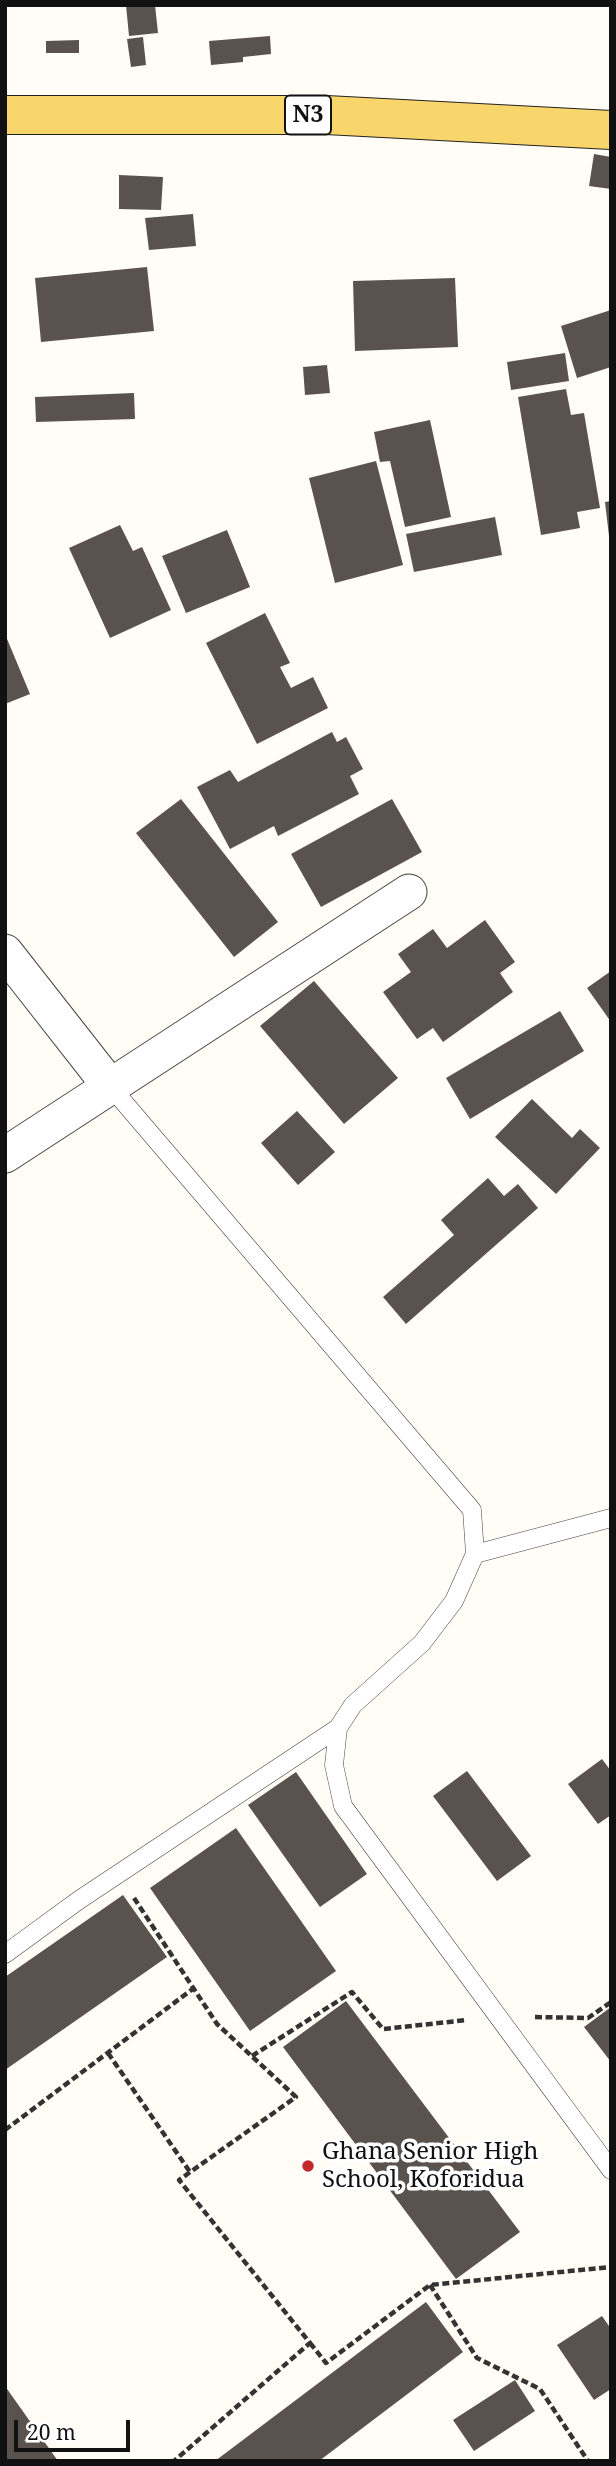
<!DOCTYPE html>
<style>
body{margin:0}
#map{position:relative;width:616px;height:2466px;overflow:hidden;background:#fffdf5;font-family:"Noto Serif",serif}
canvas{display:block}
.frame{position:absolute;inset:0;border:7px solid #111;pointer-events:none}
.scale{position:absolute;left:14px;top:2420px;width:116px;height:32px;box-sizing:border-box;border:4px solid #111;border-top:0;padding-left:9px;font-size:21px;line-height:24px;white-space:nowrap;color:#111;-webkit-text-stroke:5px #fff;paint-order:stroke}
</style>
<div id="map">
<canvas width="616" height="2466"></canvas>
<div class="frame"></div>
<div class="scale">20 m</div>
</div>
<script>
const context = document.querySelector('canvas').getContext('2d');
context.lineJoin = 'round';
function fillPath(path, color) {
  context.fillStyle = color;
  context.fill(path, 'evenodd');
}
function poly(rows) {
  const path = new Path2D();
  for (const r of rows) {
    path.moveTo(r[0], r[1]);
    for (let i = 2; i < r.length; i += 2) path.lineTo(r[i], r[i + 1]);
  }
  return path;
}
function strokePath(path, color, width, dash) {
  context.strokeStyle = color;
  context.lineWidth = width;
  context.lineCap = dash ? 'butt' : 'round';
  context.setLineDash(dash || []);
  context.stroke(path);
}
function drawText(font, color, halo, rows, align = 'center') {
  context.font = font + ' "Noto Serif",serif';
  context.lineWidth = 7;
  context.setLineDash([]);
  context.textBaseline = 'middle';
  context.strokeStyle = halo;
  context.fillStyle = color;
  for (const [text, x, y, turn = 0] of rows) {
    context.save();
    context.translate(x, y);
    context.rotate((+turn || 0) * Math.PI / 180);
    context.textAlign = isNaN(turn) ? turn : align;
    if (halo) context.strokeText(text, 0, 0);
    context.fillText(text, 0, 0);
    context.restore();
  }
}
fillPath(poly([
 [126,5,155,5,158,33,129,36],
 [270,36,271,54,243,57,243,62,211,65,209,41],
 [143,37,146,65,131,67,127,39],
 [79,40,79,53,46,53,46,41],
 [594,154,611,157,611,189,589,186],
 [119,175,163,177,161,210,119,209],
 [193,214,196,246,149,250,145,218],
 [147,267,154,331,41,342,35,278],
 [455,278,458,347,355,351,353,281],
 [611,310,611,367,577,378,561,326],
 [565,353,569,381,511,390,507,362],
 [327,365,330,393,305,395,303,367],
 [566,389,571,415,584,413,600,508,577,512,580,528,541,535,518,397],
 [134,393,135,419,36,422,35,397],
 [430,420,451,517,405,527,390,461,380,462,374,432],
 [376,461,403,565,335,583,309,478],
 [611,501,611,536,609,536,605,502],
 [495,517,502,555,414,572,406,534],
 [120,525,133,551,142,547,171,610,110,638,69,548],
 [227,530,250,587,186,613,162,556],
 [265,613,290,663,280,667,291,688,313,677,328,708,257,744,206,643],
 [5,634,30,694,5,704],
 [332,732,337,742,346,737,363,769,350,776,359,794,278,836,274,826,230,849,197,787,230,770,238,782],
 [181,799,278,922,234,957,136,833],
 [392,799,422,852,321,907,291,854],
 [485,920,515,962,500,973,513,992,443,1042,433,1028,417,1039,383,992,411,972,398,954,433,929,447,948],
 [611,971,611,1022,587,988],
 [314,981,398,1078,344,1124,260,1026],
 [560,1011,584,1051,470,1119,446,1078],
 [532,1099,572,1138,580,1129,600,1148,556,1194,495,1137],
 [297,1111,335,1152,298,1185,261,1143],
 [488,1178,504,1196,518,1184,538,1208,406,1324,383,1297,454,1235,441,1220],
 [602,1759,611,1771,611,1815,598,1824,568,1784],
 [467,1771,531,1856,497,1881,433,1796],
 [296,1772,367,1874,320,1907,248,1805],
 [236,1828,336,1971,250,2031,150,1888],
 [123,1895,167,1957,5,2070,5,1977],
 [346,2001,520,2232,456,2279,283,2047],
 [611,2007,611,2062,584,2027],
 [426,2302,463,2352,319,2461,215,2461],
 [602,2316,611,2329,611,2389,594,2400,557,2345],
 [515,2380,535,2411,474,2451,453,2420],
 [5,2386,58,2461,5,2461]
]), '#5a524d');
const service = poly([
 [110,1086,472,1510,475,1554,454,1601,422,1643,353,1705,338,1728,334,1765,343,1806,611,2170],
 [475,1554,611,1518],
 [5,1954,79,1900,338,1728]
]);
const minor = poly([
 [5,952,110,1086],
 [5,1155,409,892]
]);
const primary = poly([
 [5,115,326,115,611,130]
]);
strokePath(service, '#444', 19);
strokePath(minor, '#444', 37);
strokePath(primary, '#222', 40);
strokePath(poly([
 [134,1898,217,2024,296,2097,179,2180,310,2343,174,2461],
 [535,2017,588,2018,611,2002],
 [108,2053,190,2172],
 [252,2056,352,1992,383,2029,467,2020],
 [5,2130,194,1988],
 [430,2285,477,2358,540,2389,588,2461],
 [310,2343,326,2363,430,2285,611,2267]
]), '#333', 4.5, [7, 3.5]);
strokePath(service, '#fff', 18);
strokePath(minor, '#fff', 35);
strokePath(primary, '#f9d66b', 38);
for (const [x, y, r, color] of [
 [308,2166,7,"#c4262e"]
]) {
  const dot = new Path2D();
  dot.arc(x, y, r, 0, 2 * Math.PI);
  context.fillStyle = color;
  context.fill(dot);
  strokePath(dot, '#fff', 2.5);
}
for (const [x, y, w] of [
 [308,115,46]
]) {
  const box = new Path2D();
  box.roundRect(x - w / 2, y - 19.5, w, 39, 5);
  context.fillStyle = '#fff';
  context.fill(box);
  strokePath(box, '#111', 2);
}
drawText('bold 23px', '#111', null, [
 ["N3",308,115]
]);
drawText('24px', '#111', '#fff', [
 ["Ghana Senior High",322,2152],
 ["School, Koforidua",322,2180]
], 'left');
</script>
